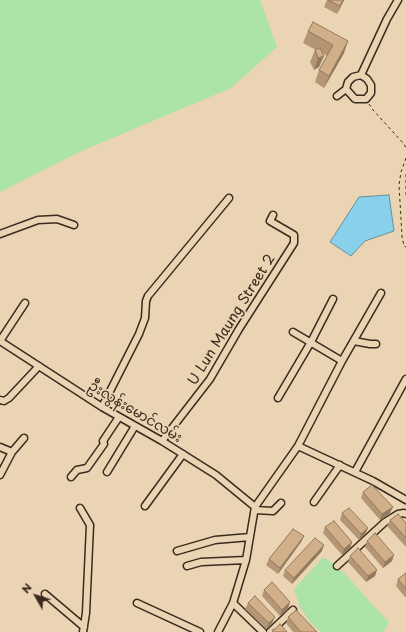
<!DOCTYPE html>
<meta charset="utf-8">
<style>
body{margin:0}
#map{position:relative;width:406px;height:632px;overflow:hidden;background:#ead4b3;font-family:"Playpen Sans",sans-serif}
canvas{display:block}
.north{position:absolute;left:16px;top:576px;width:40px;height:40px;-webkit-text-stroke:3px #ead4b3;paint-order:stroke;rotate:309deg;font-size:11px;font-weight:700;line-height:16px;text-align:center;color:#3b2a1e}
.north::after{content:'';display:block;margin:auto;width:14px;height:18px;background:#3b2a1e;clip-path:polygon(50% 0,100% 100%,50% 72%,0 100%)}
</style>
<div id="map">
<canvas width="406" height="632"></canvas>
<div class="north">N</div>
</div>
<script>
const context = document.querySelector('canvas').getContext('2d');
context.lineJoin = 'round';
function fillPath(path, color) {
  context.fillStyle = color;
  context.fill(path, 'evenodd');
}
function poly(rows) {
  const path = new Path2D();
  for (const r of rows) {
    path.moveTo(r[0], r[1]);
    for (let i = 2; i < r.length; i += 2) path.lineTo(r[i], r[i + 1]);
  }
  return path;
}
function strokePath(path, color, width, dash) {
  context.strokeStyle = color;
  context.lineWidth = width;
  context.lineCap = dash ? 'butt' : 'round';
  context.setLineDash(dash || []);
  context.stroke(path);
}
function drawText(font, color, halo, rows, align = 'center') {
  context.font = font + ' "Playpen Sans","Noto Sans Myanmar",sans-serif';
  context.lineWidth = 3.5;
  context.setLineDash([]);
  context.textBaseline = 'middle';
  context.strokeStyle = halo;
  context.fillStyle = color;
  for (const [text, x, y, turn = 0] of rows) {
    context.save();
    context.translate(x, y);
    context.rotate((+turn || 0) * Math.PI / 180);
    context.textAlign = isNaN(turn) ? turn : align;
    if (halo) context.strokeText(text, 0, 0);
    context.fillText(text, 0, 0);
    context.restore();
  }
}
fillPath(poly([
 [0,0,260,0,277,47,231,88,77,153,0,192],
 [323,557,337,566,350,579,368,600,389,622,383,632,321,632,310,622,300,607,294,589]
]), '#ace4a7');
const water = poly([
 [389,195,394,231,365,241,351,256,330,242,359,197,389,195]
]);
fillPath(water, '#89d1ea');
strokePath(water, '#6a8e98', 1);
const minor = poly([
 [361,75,387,19,398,0],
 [361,75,367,79,371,85,371,93,366,99,355,99,346,89,348,82,353,77,361,75],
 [337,96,346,89],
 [0,234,38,220,57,219,74,225],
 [293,332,342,361],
 [0,341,102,407,162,441,216,475,255,507],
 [0,341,25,303],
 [354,341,370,344,376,344],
 [278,398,311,342,333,299],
 [0,400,4,401,9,398,39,366],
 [102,407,139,334,145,318,146,301,148,296,229,198],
 [162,441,210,379,239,329,294,243,294,235,270,221,273,215],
 [298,446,373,481,406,500],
 [0,447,12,452],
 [107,472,135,426],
 [355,472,406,379],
 [0,475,12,452,24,438],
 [71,477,77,470,87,468,104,444,103,441,119,417],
 [314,502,340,465],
 [145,506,183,454],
 [80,508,90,525,86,613,83,632],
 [255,510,273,511,281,503],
 [177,551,215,540,250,537],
 [187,566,201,562,246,560],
 [337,566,385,522,398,514,404,513,406,514],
 [45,594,84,627],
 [137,603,200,632],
 [233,603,263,632],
 [218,632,233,603,246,560,255,507,298,446,342,361,381,293],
 [270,632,293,610]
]);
strokePath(minor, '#3b2a1e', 9);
strokePath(poly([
 [369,104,373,110,404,144,406,148],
 [406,158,401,172,399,185,402,236,404,246,406,247],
 [406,174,406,195]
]), '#3b2a1e', 1, [3, 3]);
strokePath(minor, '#ead4b3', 6);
fillPath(poly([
 [327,0,344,0,337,14,324,7],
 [313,22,344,53,324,88,315,82,319,70,327,56,323,53,319,67,314,70,310,62,315,50,316,50,303,43,308,31],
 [363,492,390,513,380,520,361,498],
 [342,513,368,528,365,534,359,540,340,520],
 [390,520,406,523,406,547,387,526],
 [325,527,352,542,350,548,342,555,323,533],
 [304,536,301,542,278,574,266,565,269,559],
 [367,541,392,561,383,568,365,547],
 [322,551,292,584,283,576,285,570],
 [350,556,375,576,366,582,348,562],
 [406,573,406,597,405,597,396,586,398,579],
 [264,590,288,609,280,616,262,596],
 [248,603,272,623,266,629,245,609],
 [288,617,317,632,293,632,286,623]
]), '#b49675');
fillPath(poly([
 [343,0,344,0,337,14,340,6],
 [348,41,344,53,324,88,329,76],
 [324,56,319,67,314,70,318,58],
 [393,507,390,513,380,520,382,514],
 [368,528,365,534,359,540,361,534],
 [304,536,301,542,278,574,280,568],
 [352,542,350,548,342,555,344,549],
 [324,545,322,551,292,584,294,578],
 [394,555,392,561,383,568,385,562],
 [377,570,375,576,366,582,368,576],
 [290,602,288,609,280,616,282,610],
 [275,617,272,623,266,629,269,623]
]), '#927a5f');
const building = poly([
 [328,0,343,0,340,6,328,0],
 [313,22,348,41,329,76,319,70,333,45,308,31,313,22],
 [320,48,324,56,318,58,315,50,320,48],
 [372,485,393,507,382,514,363,492,372,485],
 [349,508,368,528,361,534,342,513,349,508],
 [398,514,406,523,406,538,390,520,398,514],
 [334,521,352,542,344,549,325,527,334,521],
 [293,529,304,536,280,568,269,559,293,529],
 [375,533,394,555,385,562,367,541,375,533],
 [315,538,324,545,294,578,285,570,315,538],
 [358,548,377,570,368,576,350,556,358,548],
 [406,573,406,589,398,579,406,573],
 [272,582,290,602,282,610,264,590,272,582],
 [255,596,275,617,269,623,248,603,255,596],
 [296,610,317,632,301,632,288,617,296,610],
 [280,624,287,632,273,632,272,630,275,629,280,624]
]);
fillPath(building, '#d1af88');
strokePath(building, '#927a5f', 1);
drawText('14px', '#3b2a1e', '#ead4b3', [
 ["U Lun Maung Street 2",232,320,-58],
 ["ဦးလွန်းမောင်လမ်း",135,412,31]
]);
</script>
